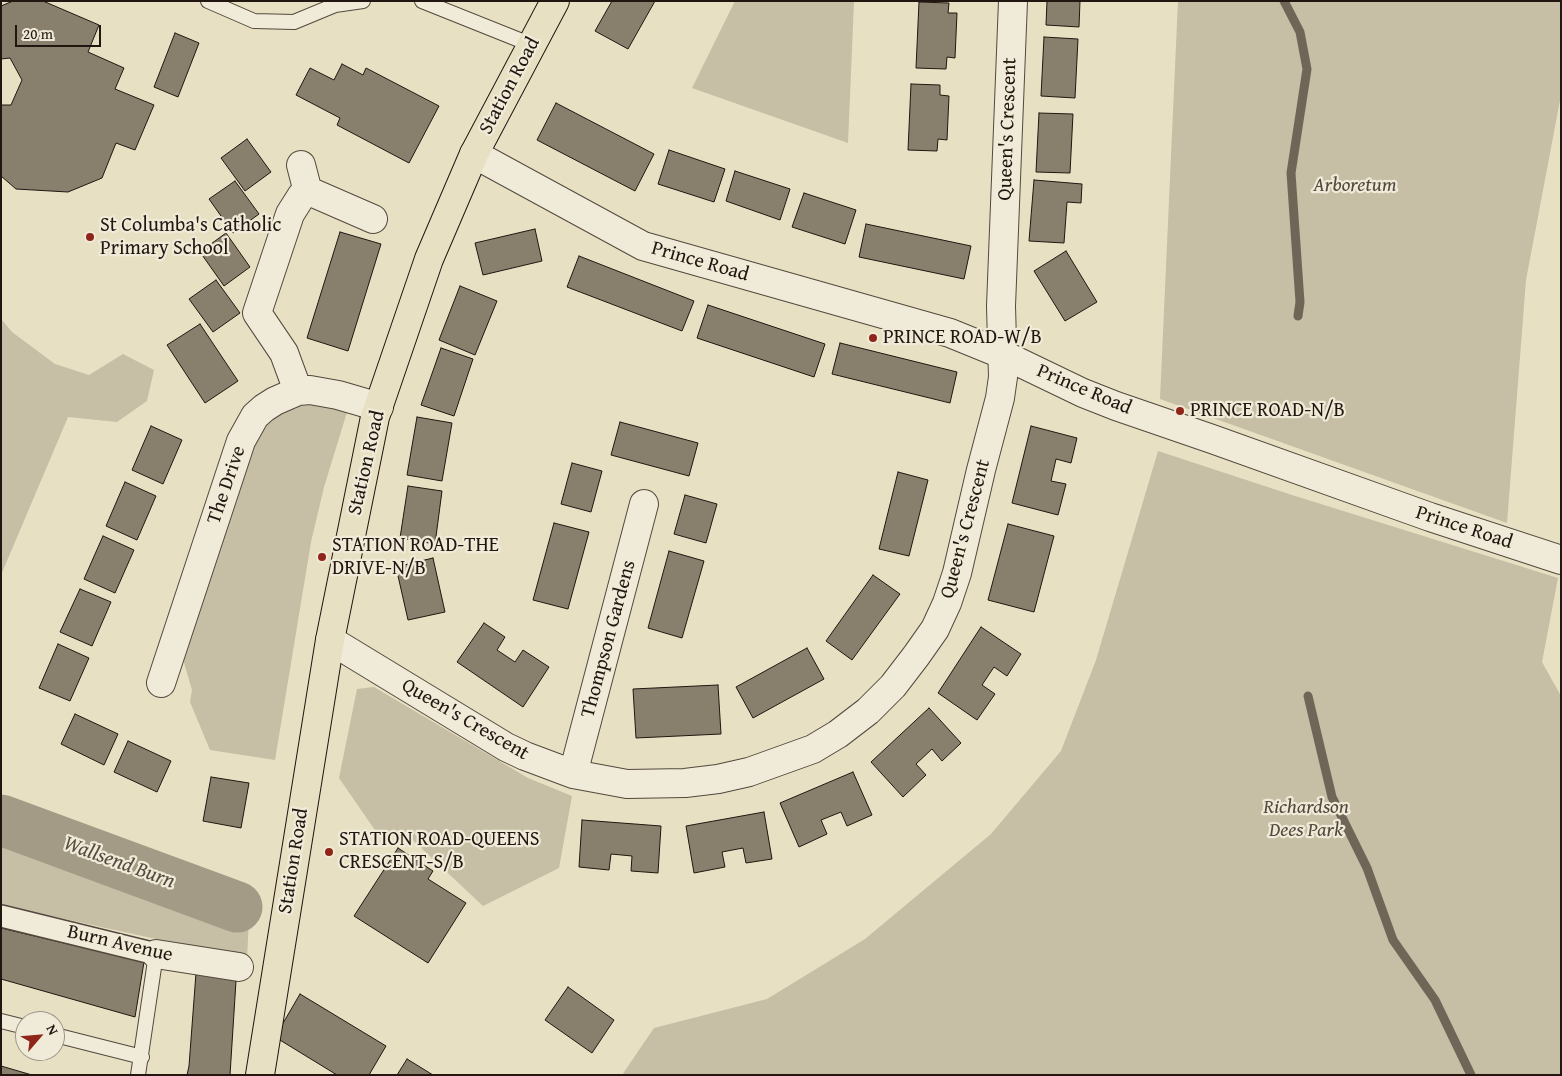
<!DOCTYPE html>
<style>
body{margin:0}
#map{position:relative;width:1562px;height:1076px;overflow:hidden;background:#e8e0c3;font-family:"Gentium Book Plus",serif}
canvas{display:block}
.frame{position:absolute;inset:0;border:2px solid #211610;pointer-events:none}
.north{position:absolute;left:15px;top:1011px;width:50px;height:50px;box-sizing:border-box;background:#f0ebd8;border:1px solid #9d9688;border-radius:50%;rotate:63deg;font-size:14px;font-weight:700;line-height:20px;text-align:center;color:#211610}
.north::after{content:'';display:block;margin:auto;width:18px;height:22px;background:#8f2418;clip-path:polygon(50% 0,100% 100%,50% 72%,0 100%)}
.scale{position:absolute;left:15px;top:25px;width:86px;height:22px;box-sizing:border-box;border:2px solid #211610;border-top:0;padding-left:6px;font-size:15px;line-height:18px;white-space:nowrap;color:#211610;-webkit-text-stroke:4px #f0ebd8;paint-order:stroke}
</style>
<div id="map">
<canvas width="1562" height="1076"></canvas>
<div class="frame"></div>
<div class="north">N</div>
<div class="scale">20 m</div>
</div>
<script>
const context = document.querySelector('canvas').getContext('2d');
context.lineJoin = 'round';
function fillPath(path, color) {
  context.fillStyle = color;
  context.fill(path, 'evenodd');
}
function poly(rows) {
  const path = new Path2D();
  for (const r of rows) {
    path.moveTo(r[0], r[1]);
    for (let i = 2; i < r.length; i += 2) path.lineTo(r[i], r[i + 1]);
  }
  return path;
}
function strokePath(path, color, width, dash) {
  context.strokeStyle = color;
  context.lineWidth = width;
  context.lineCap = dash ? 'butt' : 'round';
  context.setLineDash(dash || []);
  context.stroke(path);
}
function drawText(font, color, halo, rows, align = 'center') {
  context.font = font + ' "Gentium Book Plus",serif';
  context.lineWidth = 4.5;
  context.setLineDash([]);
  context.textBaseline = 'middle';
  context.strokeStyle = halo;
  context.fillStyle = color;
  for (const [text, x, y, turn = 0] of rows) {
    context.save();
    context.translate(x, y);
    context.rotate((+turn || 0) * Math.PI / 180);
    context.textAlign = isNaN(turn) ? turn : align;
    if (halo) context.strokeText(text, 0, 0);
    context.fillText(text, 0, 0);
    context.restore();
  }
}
fillPath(poly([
 [735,1,854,1,848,143,692,88],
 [1178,1,1561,1,1561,95,1526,280,1507,523,1160,399],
 [1,319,12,332,55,364,89,375,123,354,154,370,147,401,117,422,68,417,1,575],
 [300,401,348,409,324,487,311,542,275,760,210,750,190,702,192,690,182,656,255,440,261,429,271,419],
 [1158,451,1292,495,1558,578,1542,662,1561,696,1561,1075,622,1075,654,1028,767,999,865,939,991,834,1061,751,1096,660],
 [374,687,528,778,572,796,559,868,483,906,402,830,379,836,339,778,357,689],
 [1,830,249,919,247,959,1,905]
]), '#c6bea5');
strokePath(poly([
 [1284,1,1300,32,1307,69,1291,173,1300,302,1298,316],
 [1308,696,1332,797,1367,868,1393,940,1435,1000,1471,1075]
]), '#706657', 9);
strokePath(poly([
 [1,820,237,907]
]), '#a49b86', 51);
const building = poly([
 [13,1,43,1,99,25,88,52,124,68,115,89,154,105,135,150,116,143,102,178,68,192,16,189,1,176,1,105,11,105,22,80,10,58,1,59,1,6,13,1],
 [612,1,655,1,628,49,595,31,612,1],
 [1047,1,1080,1,1079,27,1046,25,1047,1],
 [919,2,949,3,948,13,957,13,955,58,947,57,946,69,916,68,919,2],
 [175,33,199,43,178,97,154,87,175,33],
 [1044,37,1078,39,1075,98,1041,96,1044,37],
 [342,64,363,75,366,68,439,106,409,163,337,125,340,118,296,95,310,68,334,80,342,64],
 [911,84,940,85,940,95,949,96,947,140,938,139,937,151,908,150,911,84],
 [556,103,654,154,635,191,537,140,556,103],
 [1039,113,1073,114,1070,173,1036,172,1039,113],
 [247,139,271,172,245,191,221,158,247,139],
 [669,150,725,169,714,202,658,184,669,150],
 [735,171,790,189,780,220,726,201,735,171],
 [1034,180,1082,184,1081,203,1067,202,1064,243,1029,241,1034,180],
 [235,181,259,214,233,233,209,199,235,181],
 [804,193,856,210,845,244,792,227,804,193],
 [866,224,971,246,964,279,859,257,866,224],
 [535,229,542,261,483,275,475,243,535,229],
 [340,232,381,244,348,351,307,338,340,232],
 [226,233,250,267,224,286,200,252,226,233],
 [1066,251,1097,302,1065,321,1034,271,1066,251],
 [579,256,694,301,682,331,567,287,579,256],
 [216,280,240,313,213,332,189,299,216,280],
 [460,286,497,301,475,355,439,340,460,286],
 [708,305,825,344,814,377,697,338,708,305],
 [200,324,238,381,205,403,167,345,200,324],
 [840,343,957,372,950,403,832,374,840,343],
 [441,348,473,359,454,416,421,405,441,348],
 [417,417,452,423,442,481,407,475,417,417],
 [620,422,698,443,689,476,611,455,620,422],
 [151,426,182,440,163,484,132,470,151,426],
 [1031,426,1077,438,1071,463,1056,459,1051,481,1066,484,1058,515,1012,503,1031,426],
 [572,463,602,471,591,512,561,504,572,463],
 [898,472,928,480,909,556,879,549,898,472],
 [125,482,156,496,137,540,106,526,125,482],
 [408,486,442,491,435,544,400,538,408,486],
 [685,495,717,504,706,543,674,534,685,495],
 [554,523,589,532,568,609,533,600,554,523],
 [1008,524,1054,536,1034,612,988,600,1008,524],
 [103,536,134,550,115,593,84,579,103,536],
 [669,551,704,561,682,638,648,628,669,551],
 [433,558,445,612,408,620,396,567,433,558],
 [873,575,900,594,852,660,826,641,873,575],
 [80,589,111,602,92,646,60,632,80,589],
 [484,623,505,637,497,650,515,662,523,650,549,667,523,707,457,662,484,623],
 [981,627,1021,654,1007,676,994,667,982,685,995,694,977,720,938,693,981,627],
 [58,644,89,658,70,701,39,688,58,644],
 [807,648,824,679,753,718,736,687,807,648],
 [718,685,721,734,636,738,633,689,718,685],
 [929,708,961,743,942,761,932,749,916,764,926,775,903,797,871,762,929,708],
 [75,714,118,734,104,765,61,744,75,714],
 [128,741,171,761,157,792,114,772,128,741],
 [853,772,872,815,847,826,841,812,821,820,827,834,799,847,780,803,853,772],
 [211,777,249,783,241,828,203,821,211,777],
 [764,812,772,859,746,863,743,848,722,852,725,867,694,873,686,826,764,812],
 [582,820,661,826,658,873,631,871,632,856,611,854,609,870,579,867,582,820],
 [398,848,433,871,428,879,466,903,428,963,354,916,398,848],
 [1,928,144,962,135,1017,1,979,1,928],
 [196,973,236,981,230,1075,187,1075,189,1066,196,973],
 [568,987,614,1020,592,1053,545,1020,568,987],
 [300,994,386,1046,369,1075,337,1075,275,1037,300,994],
 [407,1059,433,1075,397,1075,407,1059],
 [1,1066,32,1075,1,1075,1,1066]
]);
fillPath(building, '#887f6d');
strokePath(building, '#211610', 1);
const service = poly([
 [208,1,254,21,294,22,335,5,363,1],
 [422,1,532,45],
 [1,1021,25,1027],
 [55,1035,142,1057],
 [138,1075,156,954]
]);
const pedestrian = poly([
 [1,916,156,954]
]);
const minor = poly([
 [474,154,643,246,950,333,1004,355,1083,393,1116,406,1212,439,1430,517,1561,560],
 [301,165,308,192],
 [298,391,284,353,257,313,290,214,302,195,311,192,373,219],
 [330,640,506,747,525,756,573,774,627,784,685,783,718,779,749,772,813,749,838,734,868,711,893,686,916,656,935,629,947,603,957,573,981,470,1000,398,1003,377,1001,306,1013,1],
 [161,683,241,441,255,416,264,408,275,401,298,391,310,390,338,395,379,407],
 [573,774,644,504],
 [156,954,239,967]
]);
const primary = poly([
 [260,1075,330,640,375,417,429,259,474,154,555,1]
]);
strokePath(service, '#53483d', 16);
strokePath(pedestrian, '#53483d', 24);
strokePath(minor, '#53483d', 30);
strokePath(primary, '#211610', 30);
strokePath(service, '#f0ebd8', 14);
strokePath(pedestrian, '#f0ebd8', 21);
strokePath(minor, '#f0ebd8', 28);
strokePath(primary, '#e8e0c3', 28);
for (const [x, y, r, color] of [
 [90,237,5,"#8f2418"],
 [873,338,5,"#8f2418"],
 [1180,411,5,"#8f2418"],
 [322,557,5,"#8f2418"],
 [329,852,5,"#8f2418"]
]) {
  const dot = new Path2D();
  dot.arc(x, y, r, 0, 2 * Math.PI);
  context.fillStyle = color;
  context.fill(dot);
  strokePath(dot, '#f0ebd8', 2);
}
drawText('20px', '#211610', '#f0ebd8', [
 ["Station Road",510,86,-62],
 ["Queen's Crescent",1008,129,-88],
 ["Prince Road",700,262,16],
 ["Prince Road",1084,390,23],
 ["Station Road",367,463,-77],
 ["The Drive",227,485,-71],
 ["Prince Road",1464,528,18],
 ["Queen's Crescent",966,529,-75],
 ["Thompson Gardens",609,639,-75],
 ["Queen's Crescent",465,720,30],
 ["Station Road",294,861,-81],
 ["Burn Avenue",120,944,13]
]);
drawText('italic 20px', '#53483d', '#f0ebd8', [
 ["Arboretum",1355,186],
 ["Richardson",1306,808],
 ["Dees Park",1306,831]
]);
drawText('20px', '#211610', '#f0ebd8', [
 ["St Columba's Catholic",100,226],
 ["Primary School",100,249],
 ["PRINCE ROAD-W/B",883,338],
 ["PRINCE ROAD-N/B",1190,411],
 ["STATION ROAD-THE",332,546],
 ["DRIVE-N/B",332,569],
 ["STATION ROAD-QUEENS",339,840],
 ["CRESCENT-S/B",339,863]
], 'left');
drawText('italic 21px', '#554b3f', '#f0ebd8', [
 ["Wallsend Burn",119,863,20]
]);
</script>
